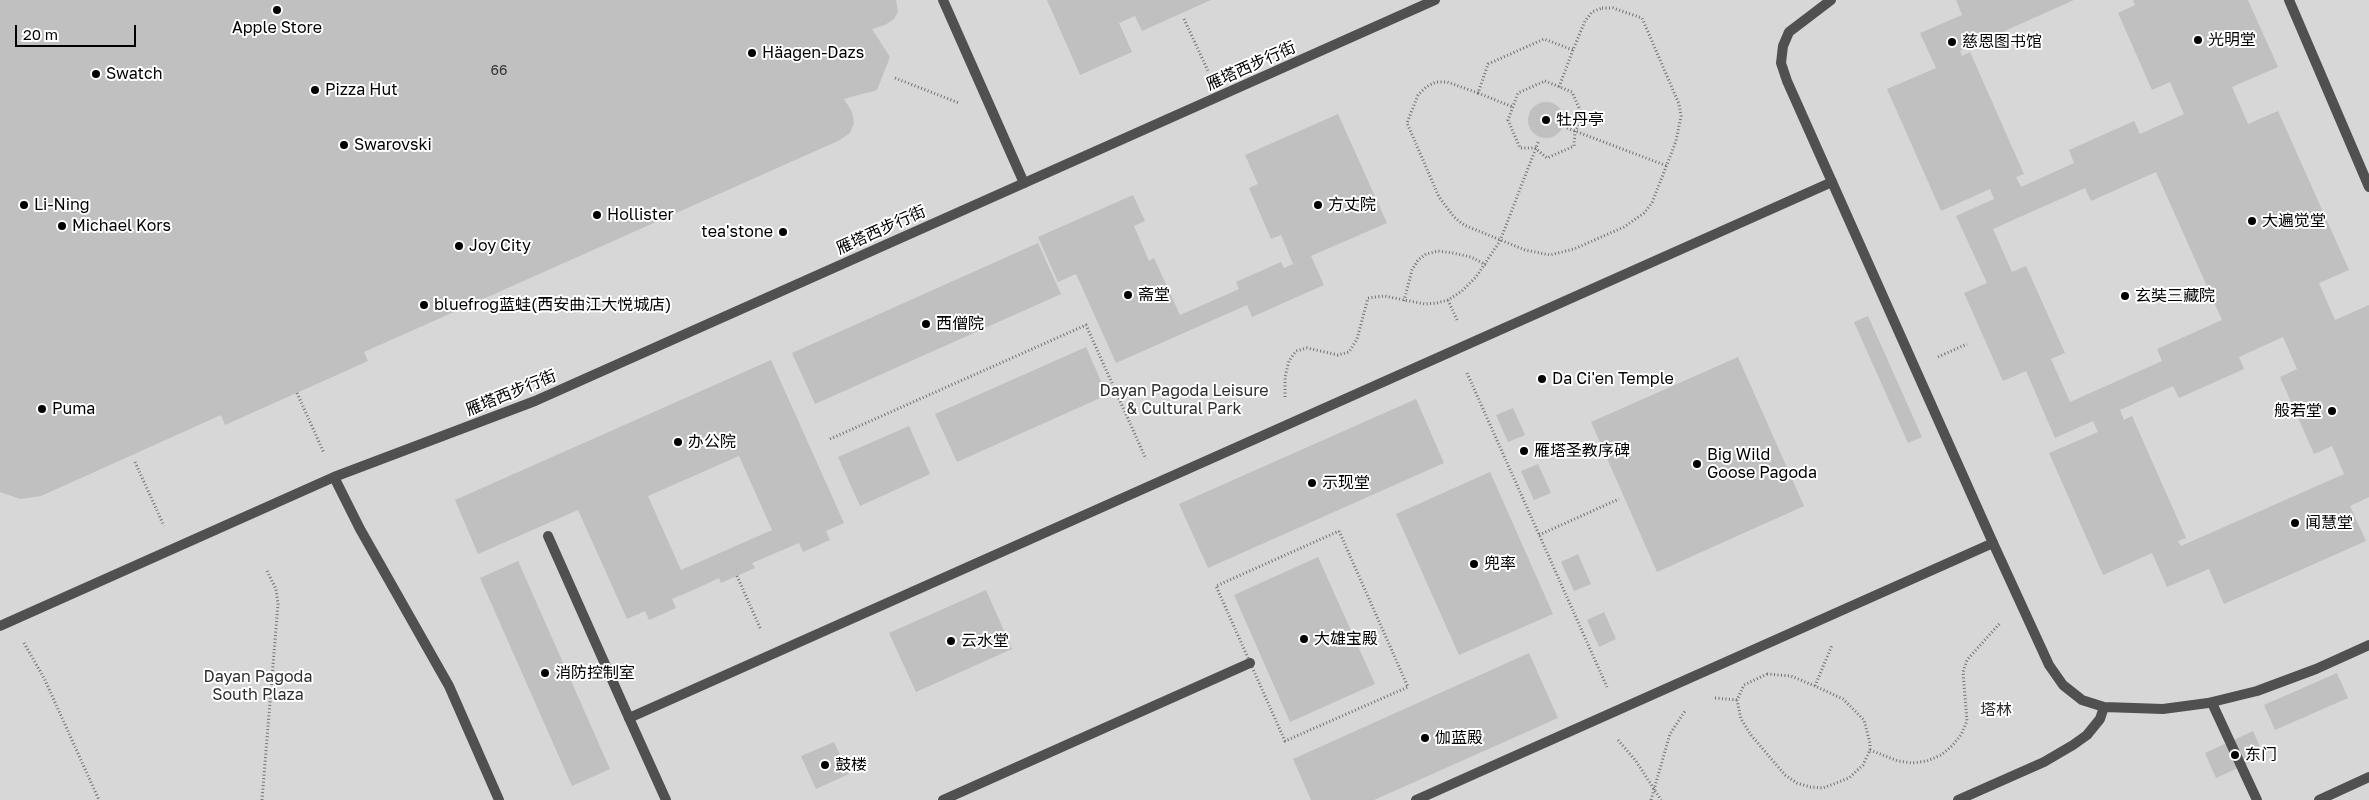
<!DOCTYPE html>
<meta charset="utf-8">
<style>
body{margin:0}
#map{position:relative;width:2369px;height:800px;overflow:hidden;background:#fff;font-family:"Golos Text",sans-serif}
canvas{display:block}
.scale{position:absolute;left:15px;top:25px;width:121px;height:22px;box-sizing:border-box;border:2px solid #000;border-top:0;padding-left:6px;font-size:15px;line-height:18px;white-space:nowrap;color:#000;-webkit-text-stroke:4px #fff;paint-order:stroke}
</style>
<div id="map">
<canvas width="2369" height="800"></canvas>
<div class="scale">20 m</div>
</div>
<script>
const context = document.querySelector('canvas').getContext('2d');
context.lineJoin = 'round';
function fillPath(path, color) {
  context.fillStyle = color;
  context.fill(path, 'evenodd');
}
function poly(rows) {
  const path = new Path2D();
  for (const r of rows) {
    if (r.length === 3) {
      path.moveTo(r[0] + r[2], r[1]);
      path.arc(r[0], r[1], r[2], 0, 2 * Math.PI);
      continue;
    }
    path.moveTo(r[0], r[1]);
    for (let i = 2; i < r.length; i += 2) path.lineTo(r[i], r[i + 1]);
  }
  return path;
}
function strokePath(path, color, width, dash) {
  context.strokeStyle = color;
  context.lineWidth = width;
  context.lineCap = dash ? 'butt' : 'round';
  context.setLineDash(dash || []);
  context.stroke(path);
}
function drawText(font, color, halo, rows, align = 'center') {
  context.font = font + ' "Golos Text","Noto Sans SC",sans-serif';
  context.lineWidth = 4;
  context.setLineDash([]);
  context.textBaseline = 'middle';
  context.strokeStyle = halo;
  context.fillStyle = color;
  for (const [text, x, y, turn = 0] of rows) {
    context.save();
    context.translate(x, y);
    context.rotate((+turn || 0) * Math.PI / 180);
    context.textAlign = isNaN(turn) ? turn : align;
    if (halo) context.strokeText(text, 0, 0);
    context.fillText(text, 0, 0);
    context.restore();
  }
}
fillPath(poly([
 [0,0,2369,0,2369,800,0,800]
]), '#d7d7d7');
fillPath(poly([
 [0,0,896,0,898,12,894,19,885,25,872,29,890,57,877,90,844,99,852,112,854,123,850,133,838,141,364,352,368,361,225,425,221,415,41,496,20,499,0,492],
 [1047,0,1211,0,1142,31,1135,16,1119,23,1132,52,1080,75],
 [1956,0,2074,0,1960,51,1962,56,1970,52,2024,174,2016,177,2021,187,2074,163,2069,150,2134,121,2140,134,2184,114,2170,82,2152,90,2118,13,2135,5,2133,0,2248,0,2278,67,2232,87,2248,124,2278,111,2349,270,2319,283,2335,320,2369,305,2369,497,2350,506,2366,541,2224,604,2209,569,2167,587,2152,553,2103,575,2049,453,2098,432,2093,421,2055,438,2026,371,2003,381,1964,293,1987,283,1956,216,1994,199,1990,189,1941,211,1887,89,1936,68,1920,33,1962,15],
 [2156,172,2222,320,2157,349,2162,361,2070,402,2051,359,2065,353,2026,266,2012,272,1993,229,2085,188,2091,201],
 [2283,337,2297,369,2280,377,2314,454,2332,446,2344,474,2181,546,2178,541,2186,538,2132,416,2124,420,2120,410,2173,386,2179,398,2244,369,2239,357],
 [1546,120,18],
 [1338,114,1387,223,1311,256,1324,285,1252,317,1247,305,1116,363,1076,274,1058,282,1038,237,1133,195,1145,221,1134,226,1149,261,1154,258,1180,315,1239,289,1236,282,1281,262,1284,268,1293,264,1281,235,1271,239,1249,188,1258,184,1245,155],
 [1038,243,1061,294,815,404,792,353],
 [1868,316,1922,437,1908,443,1854,322],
 [1086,347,1107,395,957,462,935,414],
 [1738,357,1804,506,1657,572,1591,422],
 [771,360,844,523,826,531,830,540,803,552,799,543,752,563,755,568,721,583,719,578,691,591,672,599,676,608,649,620,645,611,627,619,578,510,478,554,455,500],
 [739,456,772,530,681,570,648,496],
 [1416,399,1444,463,1208,568,1179,504],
 [1513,408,1525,435,1508,442,1496,415],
 [909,426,930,474,860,506,838,457],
 [1538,464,1551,493,1534,500,1521,471],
 [1490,472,1553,614,1459,655,1396,514],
 [1578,554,1591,584,1574,591,1561,562],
 [1318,557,1375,684,1290,722,1234,595],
 [518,561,610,769,572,786,480,578],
 [986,590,1012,649,916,692,889,633],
 [1604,612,1616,639,1599,647,1587,620],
 [1529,653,1558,718,1374,800,1311,800,1293,759],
 [2337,673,2348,698,2275,730,2264,705],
 [2253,731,2264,756,2216,778,2205,753],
 [834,742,849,774,816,789,801,756]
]), '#c0c0c0');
strokePath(poly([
 [1602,8,1613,8,1642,18,1679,104,1681,116,1676,141,1652,203,1644,213,1624,227,1574,249,1550,255,1525,250,1464,225,1454,217,1439,197,1407,123,1418,95,1426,87,1436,82,1447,82,1478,93,1488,64,1544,39,1573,50,1585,21,1592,12,1602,8],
 [1184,19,1209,73],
 [895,78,959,103],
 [1545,81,1572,92,1584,119,1575,131,1574,146,1547,158,1535,148,1520,148,1508,120,1518,93,1545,81],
 [1559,87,1573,50],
 [1478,93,1513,107],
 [1567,128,1667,166],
 [1448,300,1457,320],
 [1404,301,1412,270,1418,260,1426,254,1438,251,1453,253,1471,257,1486,265],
 [1938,357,1967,344],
 [1467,373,1607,687],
 [297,393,324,453],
 [1285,397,1285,377,1289,361,1296,351,1307,348,1338,355,1349,352,1357,339,1368,298,1384,296,1425,304,1437,303,1448,300,1462,291,1476,277,1500,241,1539,140],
 [830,439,1086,325,1146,459],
 [135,462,164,526],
 [1339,531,1408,687,1285,741,1216,586,1339,531],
 [1539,535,1619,499],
 [737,576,761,630],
 [24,643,44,678,99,800],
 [1767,674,1791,676,1815,686,1843,699,1864,720,1870,743,1870,750,1863,765,1849,778,1823,788,1810,787,1797,783,1785,775,1751,735,1741,719,1737,700,1744,685,1767,674],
 [1815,686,1832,645],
 [1715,698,1737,700],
 [1618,740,1636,761,1661,800],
 [1870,750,1898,761,1912,763,1927,761,1941,755,1952,746,1961,735,1967,721,1963,672,1967,660,2001,622],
 [262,800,278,604,276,589,267,571],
 [1651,800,1670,734,1685,711]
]), '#727272', 3, [1, 2.5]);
strokePath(poly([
 [943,0,1024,183],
 [1831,0,1789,32,1783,46,1781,63,1787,81,1832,182],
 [2289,0,2369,187],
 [548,536,629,718],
 [1993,543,2049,665,2063,685,2082,700,2104,707,2163,709,2208,703,2257,691,2316,669,2369,645],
 [2212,703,2257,800],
 [1958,800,2044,762,2073,745,2087,735,2100,719,2104,707]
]), '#505050', 10);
strokePath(poly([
 [943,800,1250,663]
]), '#505050', 10);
strokePath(poly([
 [334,477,360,529,449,686,499,800],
 [0,626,334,477,535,401,1435,0],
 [666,800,629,718,1832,182,1993,543,1416,800],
 [2319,800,2369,777]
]), '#505050', 10);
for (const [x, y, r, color] of [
 [277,10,5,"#000"],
 [2198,40,5,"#000"],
 [1952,42,5,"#000"],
 [752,53,5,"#000"],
 [96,74,5,"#000"],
 [315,90,5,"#000"],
 [1546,120,5,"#000"],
 [344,145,5,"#000"],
 [24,205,5,"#000"],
 [1318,205,5,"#000"],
 [597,215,5,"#000"],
 [2252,221,5,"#000"],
 [62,226,5,"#000"],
 [783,232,5,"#000"],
 [459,246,5,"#000"],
 [1128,295,5,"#000"],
 [2125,296,5,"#000"],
 [424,305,5,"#000"],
 [926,324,5,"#000"],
 [1542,379,5,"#000"],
 [42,409,5,"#000"],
 [2332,411,5,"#000"],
 [678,442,5,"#000"],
 [1524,451,5,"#000"],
 [1697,464,5,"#000"],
 [1312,483,5,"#000"],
 [2295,523,5,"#000"],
 [1474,564,5,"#000"],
 [1304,639,5,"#000"],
 [951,641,5,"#000"],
 [545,673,5,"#000"],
 [1425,738,5,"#000"],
 [2235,755,5,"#000"],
 [825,765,5,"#000"]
]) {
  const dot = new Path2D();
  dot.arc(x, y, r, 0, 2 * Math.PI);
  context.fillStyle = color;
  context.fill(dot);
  strokePath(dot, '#fff', 2);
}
drawText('14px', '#303030', null, [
 ["66",499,71]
]);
drawText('16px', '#000', '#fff', [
 ["Apple Store",277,28,"center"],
 ["光明堂",2208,40],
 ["慈恩图书馆",1962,42],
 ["Häagen-Dazs",762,53],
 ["Swatch",106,74],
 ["Pizza Hut",325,90],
 ["牡丹亭",1556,120],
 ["Swarovski",354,145],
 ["Li-Ning",34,205],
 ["方丈院",1328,205],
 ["Hollister",607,215],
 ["大遍觉堂",2262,221],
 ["Michael Kors",72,226],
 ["tea'stone",773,232,"right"],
 ["Joy City",469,246],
 ["斋堂",1138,295],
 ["玄奘三藏院",2135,296],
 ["bluefrog蓝蛙(西安曲江大悦城店)",434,305],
 ["西僧院",936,324],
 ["Da Ci'en Temple",1552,379],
 ["Puma",52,409],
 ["般若堂",2322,411,"right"],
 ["办公院",688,442],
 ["雁塔圣教序碑",1534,451],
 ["Big Wild",1707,455],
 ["Goose Pagoda",1707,473],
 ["示现堂",1322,483],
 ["闻慧堂",2305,523],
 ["兜率",1484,564],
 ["大雄宝殿",1314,639],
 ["云水堂",961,641],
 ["消防控制室",555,673],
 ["伽蓝殿",1435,738],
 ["东门",2245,755],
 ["鼓楼",835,765]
], 'left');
drawText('16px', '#000', '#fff', [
 ["雁塔西步行街",1251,66,-24],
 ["雁塔西步行街",881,230,-24],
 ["雁塔西步行街",511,393,-22]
]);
drawText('16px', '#2e2e2e', '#fff', [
 ["Dayan Pagoda Leisure",1184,391],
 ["& Cultural Park",1184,409],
 ["Dayan Pagoda",258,677],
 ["South Plaza",258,695],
 ["塔林",1996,710]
]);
</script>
